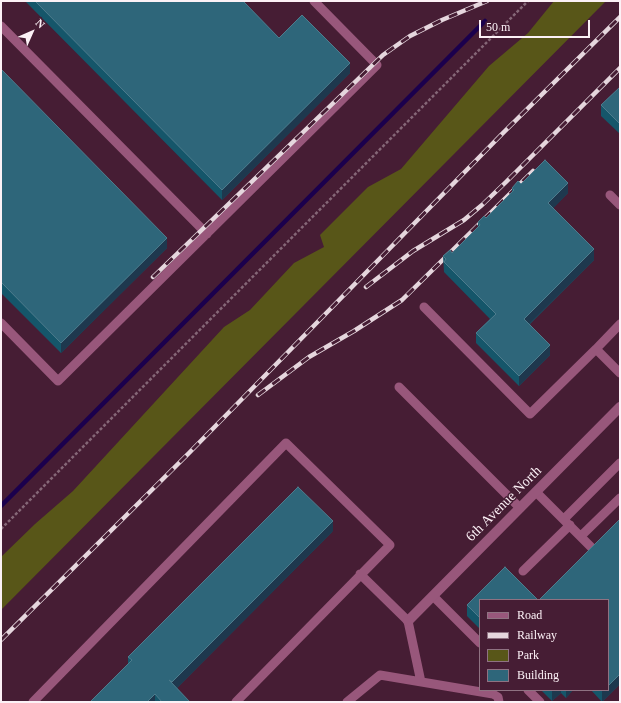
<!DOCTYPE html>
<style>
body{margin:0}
#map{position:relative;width:621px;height:703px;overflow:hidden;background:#461d34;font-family:Georgia,serif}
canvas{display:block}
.frame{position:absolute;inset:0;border:2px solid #fcf1f6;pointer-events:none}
.legend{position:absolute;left:479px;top:599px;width:130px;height:92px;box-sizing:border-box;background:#461d34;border:1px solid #8f7282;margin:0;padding:5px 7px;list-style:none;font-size:12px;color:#fcf1f6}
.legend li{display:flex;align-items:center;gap:8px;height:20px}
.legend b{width:20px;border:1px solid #8f7282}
.north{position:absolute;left:12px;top:12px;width:40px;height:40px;-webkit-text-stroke:3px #461d34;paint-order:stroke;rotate:45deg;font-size:11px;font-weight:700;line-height:16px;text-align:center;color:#fcf1f6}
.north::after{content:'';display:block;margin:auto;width:14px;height:18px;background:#fcf1f6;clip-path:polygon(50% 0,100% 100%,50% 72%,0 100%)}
.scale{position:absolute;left:479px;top:20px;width:111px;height:18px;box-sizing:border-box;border:2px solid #fcf1f6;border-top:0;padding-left:5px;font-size:12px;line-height:14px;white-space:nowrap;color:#fcf1f6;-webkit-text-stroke:3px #461d34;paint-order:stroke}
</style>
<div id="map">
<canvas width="621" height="703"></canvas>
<div class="frame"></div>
<ul class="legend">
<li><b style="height:5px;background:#98577b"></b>Road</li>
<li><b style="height:5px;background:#e5d6dd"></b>Railway</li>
<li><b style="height:11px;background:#585618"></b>Park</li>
<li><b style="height:11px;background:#2e667a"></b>Building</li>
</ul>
<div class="north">N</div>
<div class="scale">50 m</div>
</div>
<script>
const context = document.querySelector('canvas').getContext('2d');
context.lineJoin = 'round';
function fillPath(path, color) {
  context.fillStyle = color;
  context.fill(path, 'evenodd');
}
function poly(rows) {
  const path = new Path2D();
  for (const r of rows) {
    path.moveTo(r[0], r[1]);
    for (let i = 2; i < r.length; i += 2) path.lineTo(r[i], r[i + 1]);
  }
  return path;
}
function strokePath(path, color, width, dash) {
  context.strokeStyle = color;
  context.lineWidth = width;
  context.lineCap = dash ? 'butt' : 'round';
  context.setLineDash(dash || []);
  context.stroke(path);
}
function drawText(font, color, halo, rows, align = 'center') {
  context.font = font + ' Georgia,serif';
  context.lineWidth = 3;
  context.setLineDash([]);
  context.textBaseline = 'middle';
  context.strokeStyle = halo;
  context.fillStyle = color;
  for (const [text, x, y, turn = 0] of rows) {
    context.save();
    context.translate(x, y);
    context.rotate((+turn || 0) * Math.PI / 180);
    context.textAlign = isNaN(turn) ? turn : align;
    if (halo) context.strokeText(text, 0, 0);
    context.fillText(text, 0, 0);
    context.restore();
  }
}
fillPath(poly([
 [554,1,606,1,1,610,1,557,35,524,73,491,224,327,250,310,294,263,324,247,320,235,368,187,401,169,489,66,528,33]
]), '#585618');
strokePath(poly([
 [1,506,485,21]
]), '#1b004d', 4.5);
strokePath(poly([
 [1,529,528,1]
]), '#856777', 2.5, [3, 2]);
strokePath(poly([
 [1,26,207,234],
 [610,195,620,205],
 [424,307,530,414,596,349,620,373],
 [1,323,58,381,377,65,314,1],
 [596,349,620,324],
 [399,387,520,508],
 [536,492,594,550],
 [564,519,620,463],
 [581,536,620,498],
 [523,571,570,525],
 [360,574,408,621,421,682],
 [433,596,480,643],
 [528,690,540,702],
 [33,702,286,443,390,545,236,702],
 [347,702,380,675,493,694,498,697,499,702]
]), '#98577b', 9);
strokePath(poly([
 [408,621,620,407]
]), '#98577b', 10);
const rail = poly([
 [153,277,383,55,410,36,442,20,487,1],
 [366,287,413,251,464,220,482,205,506,182,620,68],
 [258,395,309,357,354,331,402,300,533,171],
 [1,640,189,453,502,134,620,17]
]);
strokePath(rail, '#e5d6dd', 4.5);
strokePath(rail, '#461d34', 3, [9]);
fillPath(poly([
 [25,1,243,1,279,38,350,73,222,200],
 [1,69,167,248,61,353,1,293],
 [620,87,620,134,601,116,601,105],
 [521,184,568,193,553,208,594,260,530,324,550,355,519,386,476,343,476,333,490,319,444,272,443,256,452,253,478,227,478,222,486,218,512,193,512,188],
 [620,519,620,684,602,702,591,690,608,690,608,600,539,600],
 [333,531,177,688,190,702,90,702,128,664,128,657],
 [480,600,480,629,467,616,467,605],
 [541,690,573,690,566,698,561,693,552,701]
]), '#15566a');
fillPath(poly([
 [350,63,350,73,222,200,222,190],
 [568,183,568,193,548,214,548,203],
 [167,238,167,248,61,353,61,343],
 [594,249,594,260,524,329,524,319],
 [550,345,550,355,519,386,519,376],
 [333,521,333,531,172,693,172,682],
 [620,674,620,684,602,702,602,691,604,690,608,690,608,686],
 [553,690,561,690,561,693,552,701,552,691],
 [566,690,573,690,566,698],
 [155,694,155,702,147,702]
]), '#1e384e');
const building = poly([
 [35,1,243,1,279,38,302,15,350,63,222,190,35,1],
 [1,69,167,238,61,343,1,282,1,69],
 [620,87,620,124,601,105,620,87],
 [545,160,568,183,548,203,594,249,524,319,550,345,519,376,476,333,496,314,444,262,446,259,443,256,450,250,452,253,480,225,478,222,484,216,486,218,514,190,512,188,518,181,521,184,545,160],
 [298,487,333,521,172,682,169,680,190,702,162,702,155,694,147,702,90,702,132,660,128,657,298,487],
 [620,519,620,674,608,686,608,600,539,600,620,519],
 [505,567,538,600,480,600,480,618,467,605,505,567]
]);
fillPath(building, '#2e667a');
strokePath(building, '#4e7c8d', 1);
drawText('14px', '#fcf1f6', '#461d34', [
 ["6th Avenue North",504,504,-45]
]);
</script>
